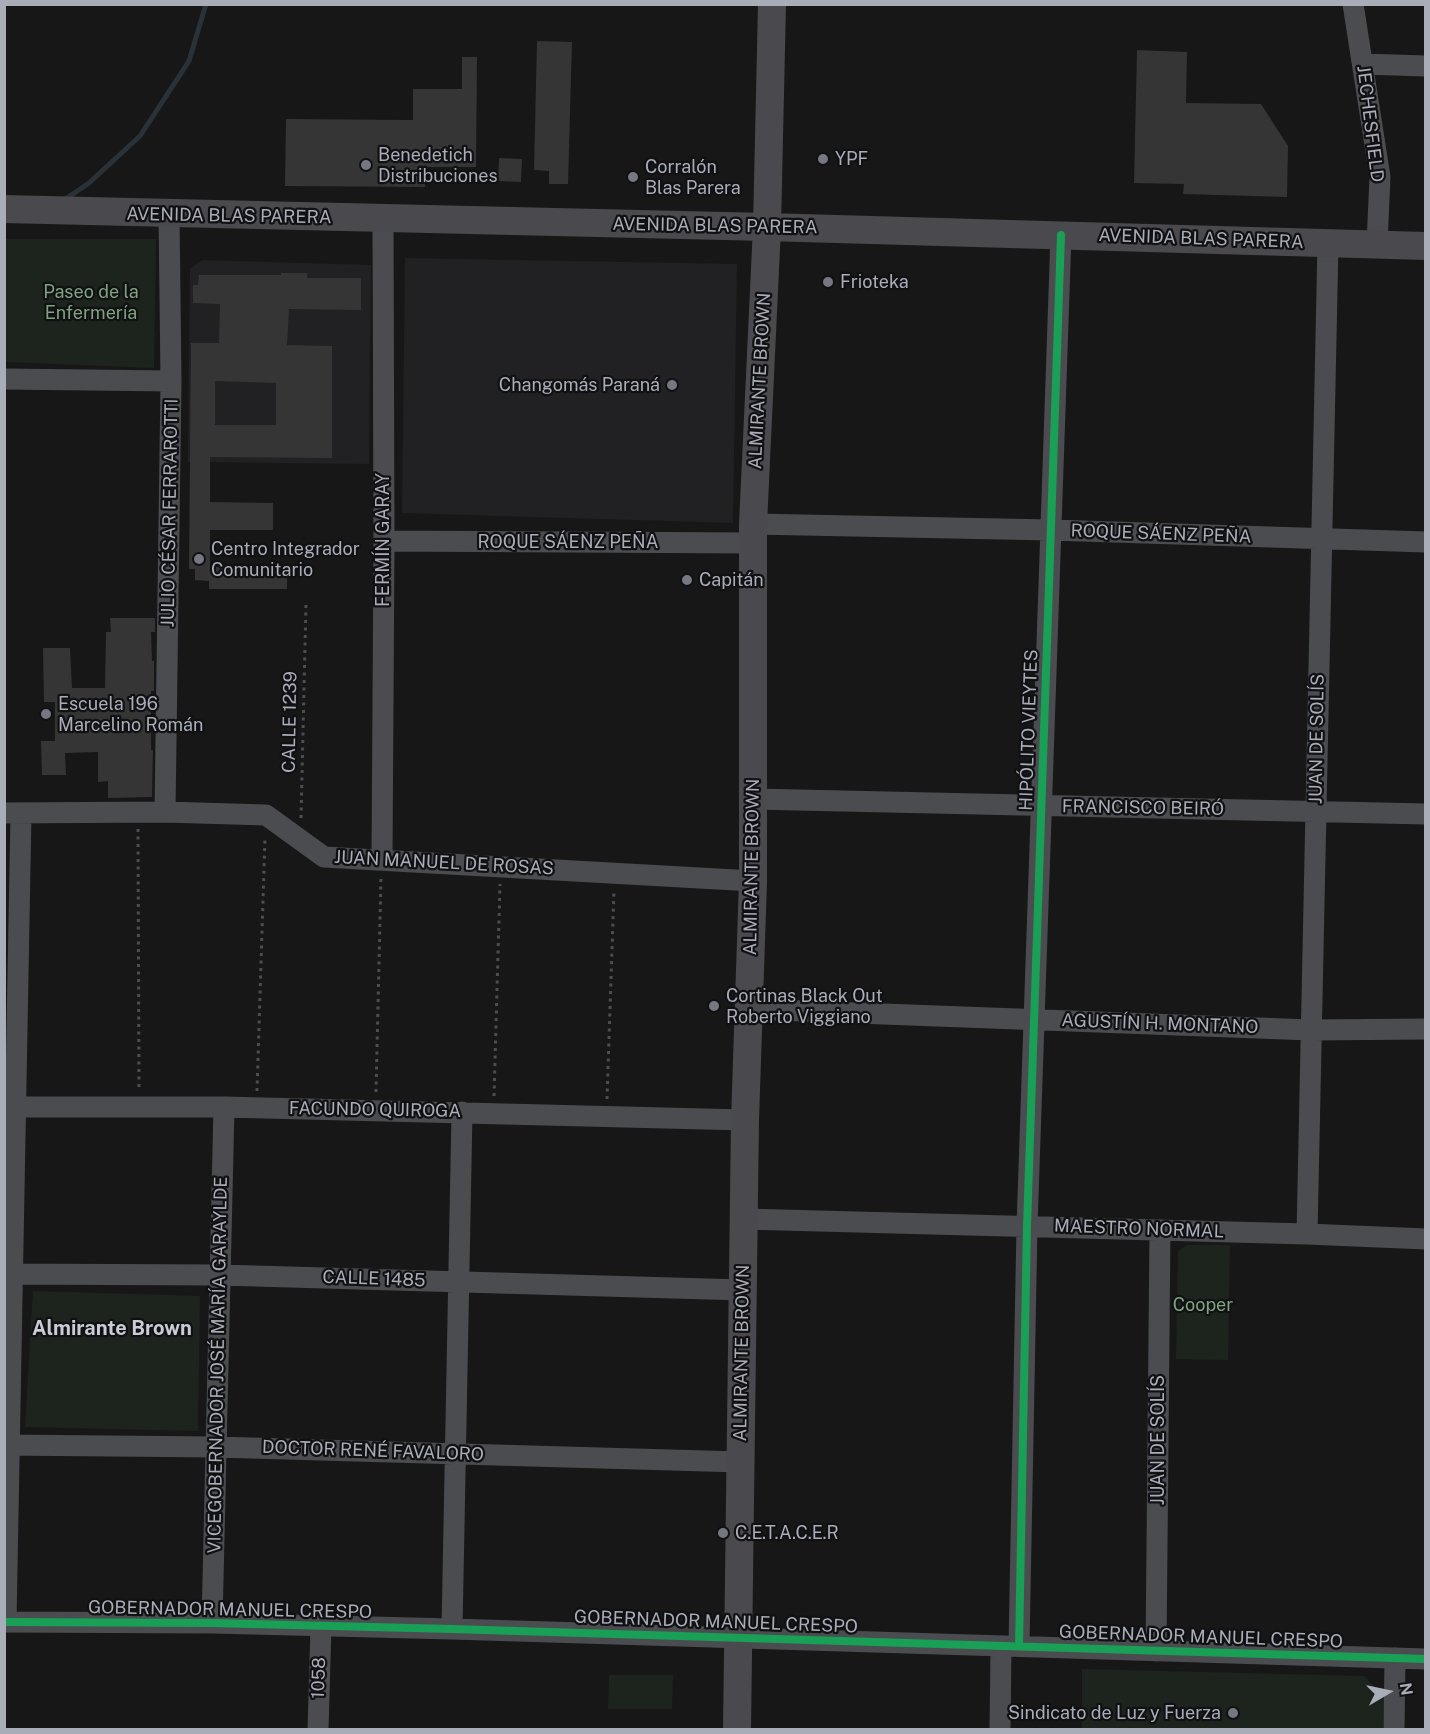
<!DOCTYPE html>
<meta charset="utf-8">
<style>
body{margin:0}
#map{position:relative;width:1430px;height:1734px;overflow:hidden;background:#171717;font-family:"Public Sans",sans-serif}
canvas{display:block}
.frame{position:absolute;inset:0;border:6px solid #a8adb8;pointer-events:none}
.north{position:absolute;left:1358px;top:1662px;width:60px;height:60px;-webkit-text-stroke:4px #111113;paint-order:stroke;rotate:81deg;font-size:16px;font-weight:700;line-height:24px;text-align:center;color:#a8adb8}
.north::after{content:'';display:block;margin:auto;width:21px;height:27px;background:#a8adb8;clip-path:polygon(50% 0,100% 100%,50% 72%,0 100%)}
</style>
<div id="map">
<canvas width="1430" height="1734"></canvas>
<div class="frame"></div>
<div class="north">N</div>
</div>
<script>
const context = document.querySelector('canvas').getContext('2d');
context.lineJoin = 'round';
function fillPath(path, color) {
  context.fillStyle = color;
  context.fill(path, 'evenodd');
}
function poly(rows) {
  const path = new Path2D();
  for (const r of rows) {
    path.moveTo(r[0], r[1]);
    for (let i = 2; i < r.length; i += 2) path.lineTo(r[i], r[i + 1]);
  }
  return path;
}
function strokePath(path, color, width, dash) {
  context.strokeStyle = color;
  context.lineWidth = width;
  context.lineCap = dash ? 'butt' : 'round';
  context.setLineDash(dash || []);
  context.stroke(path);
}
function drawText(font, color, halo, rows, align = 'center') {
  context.font = font + ' "Public Sans",sans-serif';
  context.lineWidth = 4.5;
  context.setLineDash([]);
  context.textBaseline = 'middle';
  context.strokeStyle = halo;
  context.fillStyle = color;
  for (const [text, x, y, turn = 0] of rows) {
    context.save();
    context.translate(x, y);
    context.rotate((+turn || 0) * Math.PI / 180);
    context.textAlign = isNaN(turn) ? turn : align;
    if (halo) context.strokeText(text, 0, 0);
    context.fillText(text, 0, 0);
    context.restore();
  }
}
fillPath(poly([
 [405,258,737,264,733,523,402,513],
 [202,260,371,265,369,464,188,462,190,269]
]), '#212123');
fillPath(poly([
 [5,239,156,239,154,368,5,362],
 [1187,1245,1230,1245,1228,1360,1176,1359,1178,1251],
 [33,1291,200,1296,198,1431,25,1427],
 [1082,1669,1364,1676,1384,1697,1383,1729,1082,1730],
 [609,1675,673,1675,672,1709,608,1709]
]), '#1d241e');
strokePath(poly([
 [64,200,89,183,140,136,189,61,206,4]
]), '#2a3239', 5);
fillPath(poly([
 [537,41,572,42,568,184,549,184,549,171,534,170],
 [1137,50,1187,52,1186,103,1261,104,1288,146,1287,197,1183,194,1184,184,1134,183],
 [462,57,477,57,476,167,426,167,425,187,285,186,286,119,413,120,413,89,462,89],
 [499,158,522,159,521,182,498,181],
 [281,273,307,273,307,278,361,278,361,310,289,309,287,345,332,346,332,458,210,457,210,502,273,503,273,530,210,530,210,567,287,567,287,589,209,589,209,581,195,580,195,569,189,569,191,343,219,343,220,304,193,303,193,285,198,285,199,275,281,275],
 [215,381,276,383,276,425,215,425],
 [110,618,155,618,155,632,151,632,152,661,154,661,154,691,151,691,151,750,153,750,152,797,108,798,108,781,98,782,98,752,65,753,66,775,42,775,41,741,55,741,55,702,44,702,43,648,70,648,72,688,105,688,106,632,111,632]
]), '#353536');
strokePath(poly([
 [301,818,306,604],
 [138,829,139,1090],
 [257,1091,265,837],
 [376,1092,381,877],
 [494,1096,500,884],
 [607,1099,614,890]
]), '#4d4e52', 3, [3, 4.5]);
strokePath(poly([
 [1353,4,1380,177,1377,244],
 [1363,64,1426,66],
 [4,379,171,381],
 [753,524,1051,530,1426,542],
 [384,541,753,543],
 [753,799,1426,814],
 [165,812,171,381,169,214],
 [4,813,165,812,266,815,324,857,753,881],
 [382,860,384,541,383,219],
 [750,1009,1311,1030,1426,1029],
 [4,1107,224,1107,745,1120],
 [744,1219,1307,1234,1426,1239],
 [1307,1234,1328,243],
 [4,1274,220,1275,743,1290],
 [4,1445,216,1447,741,1462],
 [4,1622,212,1623,452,1629,1426,1659],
 [6,1622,21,813],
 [212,1623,224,1107],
 [452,1629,462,1112],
 [1019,1646,1027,1226,1061,235],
 [1156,1651,1160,1230],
 [318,1730,321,1626],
 [1000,1730,1001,1648],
 [1394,1730,1395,1658]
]), '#4b4c50', 21);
strokePath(poly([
 [4,209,767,227,1426,246],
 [737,1730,745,1120,753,881,753,524,767,227,772,4]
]), '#4a4a4e', 28);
strokePath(poly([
 [4,1622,212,1623,452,1629,1426,1659],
 [1019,1646,1027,1226,1061,235]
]), '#1a9f57', 8);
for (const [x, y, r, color] of [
 [823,159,6,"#757880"],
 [366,165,6,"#757880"],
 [633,177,6,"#757880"],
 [828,282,6,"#757880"],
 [672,385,6,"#757880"],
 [199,559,6,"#757880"],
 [687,580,6,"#757880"],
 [46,714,6,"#757880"],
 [714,1006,6,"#757880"],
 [723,1533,6,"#757880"],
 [1233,1713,6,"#757880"]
]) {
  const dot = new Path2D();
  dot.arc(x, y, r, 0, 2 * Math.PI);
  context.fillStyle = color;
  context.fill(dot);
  strokePath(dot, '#111113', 2);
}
drawText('18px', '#a8adb8', '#111113', [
 ["JECHESFIELD",1370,124,83],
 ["AVENIDA BLAS PARERA",229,216,1],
 ["AVENIDA BLAS PARERA",715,226,1],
 ["AVENIDA BLAS PARERA",1201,239,2],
 ["ALMIRANTE BROWN",760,381,-87],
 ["JULIO CÉSAR FERRAROTTI",170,513,-89],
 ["ROQUE SÁENZ PEÑA",1161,534,2],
 ["FERMÍN GARAY",383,540,-90],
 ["ROQUE SÁENZ PEÑA",568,542],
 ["CALLE 1239",290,722,-89],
 ["HIPÓLITO VIEYTES",1029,730,-88],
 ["JUAN DE SOLÍS",1317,739,-89],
 ["FRANCISCO BEIRÓ",1143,808,1],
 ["JUAN MANUEL DE ROSAS",444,863,3],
 ["ALMIRANTE BROWN",752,867,-89],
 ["AGUSTÍN H. MONTANO",1160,1024,2],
 ["FACUNDO QUIROGA",375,1110,1],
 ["MAESTRO NORMAL",1139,1229,2],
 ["CALLE 1485",374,1279,2],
 ["ALMIRANTE BROWN",742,1353,-89],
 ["VICEGOBERNADOR JOSÉ MARÍA GARAYLDE",218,1365,-89],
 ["JUAN DE SOLÍS",1158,1440,-90],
 ["DOCTOR RENÉ FAVALORO",373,1451,2],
 ["GOBERNADOR MANUEL CRESPO",230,1610,1],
 ["GOBERNADOR MANUEL CRESPO",716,1622,2],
 ["GOBERNADOR MANUEL CRESPO",1201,1637,2],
 ["1058",319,1678,-88]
]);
drawText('18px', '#a8adb8', '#111113', [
 ["Benedetich",378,155],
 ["Distribuciones",378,176],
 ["YPF",835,159],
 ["Corralón",645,167],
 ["Blas Parera",645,188],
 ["Frioteka",840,282],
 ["Changomás Paraná",660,385,"right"],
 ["Centro Integrador",211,549],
 ["Comunitario",211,570],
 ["Capitán",699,580],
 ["Escuela 196",58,704],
 ["Marcelino Román",58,725],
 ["Cortinas Black Out",726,996],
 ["Roberto Viggiano",726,1017],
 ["C.E.T.A.C.E.R",735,1533],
 ["Sindicato de Luz y Fuerza",1221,1713,"right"]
], 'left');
drawText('18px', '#7fa381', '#111113', [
 ["Paseo de la",91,292],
 ["Enfermería",91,313],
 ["Cooper",1203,1305]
]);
drawText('bold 20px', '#c9ccd4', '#111113', [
 ["Almirante Brown",112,1329]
]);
</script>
